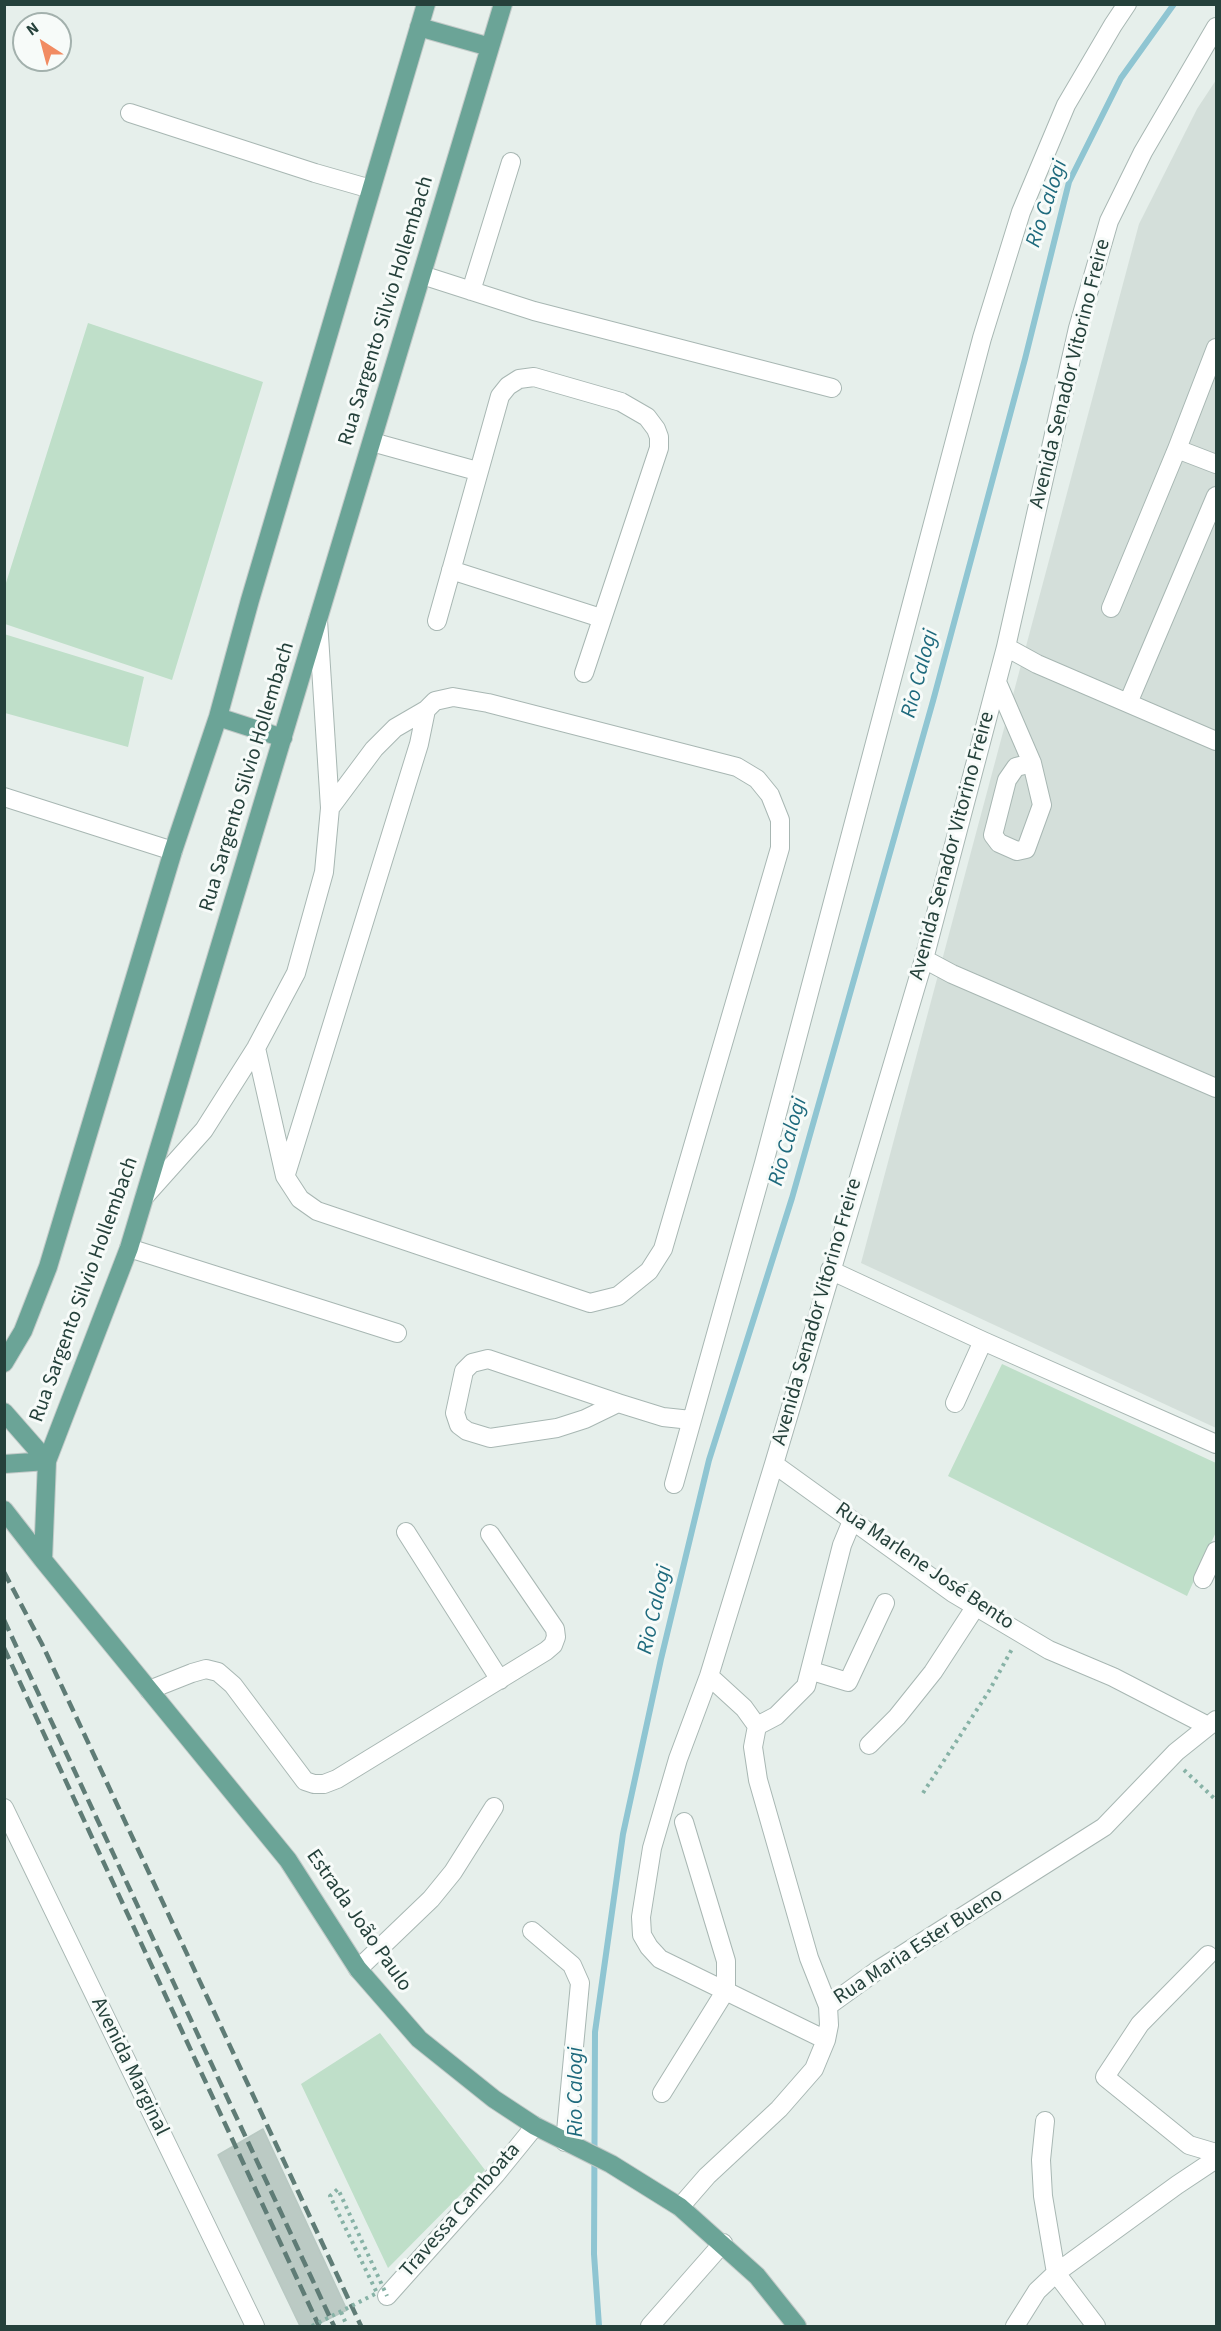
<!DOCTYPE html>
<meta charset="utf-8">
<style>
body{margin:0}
#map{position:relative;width:1221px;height:2331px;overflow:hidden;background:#e6efeb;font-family:"Source Sans 3",sans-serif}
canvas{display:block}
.frame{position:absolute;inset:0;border:6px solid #25413b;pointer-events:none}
.north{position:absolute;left:12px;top:12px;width:60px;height:60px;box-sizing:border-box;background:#f7fbf9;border:2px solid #a3b1ad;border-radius:50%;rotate:324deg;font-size:16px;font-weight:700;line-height:24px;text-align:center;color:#25413b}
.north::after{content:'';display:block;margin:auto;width:21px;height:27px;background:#f18b62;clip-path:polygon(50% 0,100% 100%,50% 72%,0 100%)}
</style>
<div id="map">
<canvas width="1221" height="2331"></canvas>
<div class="frame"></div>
<div class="north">N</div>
</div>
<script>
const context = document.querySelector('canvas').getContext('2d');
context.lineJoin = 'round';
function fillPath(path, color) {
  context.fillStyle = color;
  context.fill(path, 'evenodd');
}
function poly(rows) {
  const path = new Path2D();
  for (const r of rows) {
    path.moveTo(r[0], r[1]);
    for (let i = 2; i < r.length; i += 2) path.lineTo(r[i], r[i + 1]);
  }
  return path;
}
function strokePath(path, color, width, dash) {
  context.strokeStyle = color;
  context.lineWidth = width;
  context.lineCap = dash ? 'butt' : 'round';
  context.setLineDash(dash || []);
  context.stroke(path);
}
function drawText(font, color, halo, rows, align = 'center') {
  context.font = font + ' "Source Sans 3",sans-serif';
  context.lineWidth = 6;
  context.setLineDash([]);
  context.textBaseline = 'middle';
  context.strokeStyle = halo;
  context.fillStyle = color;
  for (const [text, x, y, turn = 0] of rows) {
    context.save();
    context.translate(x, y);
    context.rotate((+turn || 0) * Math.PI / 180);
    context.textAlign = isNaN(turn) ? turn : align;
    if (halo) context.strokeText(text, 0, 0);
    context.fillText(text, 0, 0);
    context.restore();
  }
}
fillPath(poly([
 [1216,80,1216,1428,861,1263,1139,224,1197,109]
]), '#d4dfda');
fillPath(poly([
 [88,323,263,382,172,680,5,624,5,586],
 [4,634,144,677,128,747,5,713],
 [1002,1364,1216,1463,1216,1532,1187,1596,948,1476],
 [380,2033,485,2170,388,2268,301,2084]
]), '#bfdfc9');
strokePath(poly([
 [599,2326,594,2254,595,2032,623,1834,661,1659,709,1460,792,1198,933,701,1025,359,1069,182,1121,78,1174,4]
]), '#8fc5d2', 6);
const building = poly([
 [263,2129,347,2310,314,2326,300,2326,218,2155,263,2129]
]);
fillPath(building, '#bbcac4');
strokePath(building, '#b8c8c2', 1.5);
const minor = poly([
 [130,113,315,173,371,189],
 [422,275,534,311,832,388],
 [471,291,511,162],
 [372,442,477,471],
 [1177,449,1216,348],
 [451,570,601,618],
 [1111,608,1177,449,1216,464],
 [437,621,500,396,508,386,519,379,534,377,621,402,647,417,656,429,659,437,659,448,584,673],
 [1006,647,1037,664,1216,741],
 [997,682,1032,763,1042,805,1026,849,1017,851,999,843,993,835,1007,780,1016,767,1032,763],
 [1128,703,1216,496],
 [4,797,173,851],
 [924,959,952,974,1216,1088],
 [256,1048,285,1176,300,1199,317,1211,590,1303,618,1296,649,1271,663,1249,780,848,780,820,770,795,757,779,737,767,488,703,453,697,435,701,426,710,395,728,374,749,330,808],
 [286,1174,419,744,426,710],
 [145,1196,204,1130,256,1048,296,973,324,872,330,808,318,620],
 [129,1248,397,1333],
 [830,1270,983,1341,1216,1444],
 [618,1403,585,1419,557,1428,490,1438,467,1431,459,1425,455,1413,464,1371,472,1363,488,1359,618,1403,663,1417,691,1420],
 [955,1403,983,1341],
 [774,1464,953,1593,1049,1650,1113,1677,1208,1726],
 [674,1484,764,1163,982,338,1021,212,1066,105,1113,25,1127,4],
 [406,1532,500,1680],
 [1203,1579,1216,1551],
 [812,1671,848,1682,885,1603],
 [709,1676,744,1708,757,1726,753,1747,758,1780,809,1958,828,2006],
 [149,1690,192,1673,206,1669,218,1672,233,1685,305,1781,314,1784,324,1784,337,1779,546,1651,553,1645,556,1637,555,1629,490,1534],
 [757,1726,776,1716,806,1686,842,1545,852,1521],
 [869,1745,897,1717,933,1672,976,1606],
 [4,1808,255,2326],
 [532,1931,572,1965,580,1983,565,2142],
 [1208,1955,1140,2024,1105,2077,1189,2145,1216,2153],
 [358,1969,431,1899,453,1872,494,1807],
 [826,2040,660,1959,649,1947,642,1935,641,1917,652,1848,678,1759,709,1676,774,1464,924,959,1006,647,1078,328,1109,221,1143,152,1216,27],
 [662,2093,726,1990,726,1961,684,1822],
 [1045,2121,1041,2160,1043,2196,1056,2273,1096,2326],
 [680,2207,707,2176,779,2109,814,2069,826,2040,829,2025,828,2006,875,1972,1104,1827,1176,1752,1216,1720],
 [387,2296,496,2174,535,2126],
 [650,2326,723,2243],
 [1015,2326,1037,2291,1056,2273,1177,2185,1216,2159]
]);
const major = poly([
 [419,27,490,47],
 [218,717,283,738],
 [4,1363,23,1331,48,1267,173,851,218,717,250,600,426,4],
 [4,1412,47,1461],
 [4,1464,47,1461],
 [4,1510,43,1560,288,1860,358,1969,419,2039,494,2099,535,2126,611,2164,680,2207,757,2276,797,2326],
 [43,1560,47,1461,129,1248,503,4]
]);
strokePath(minor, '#a8b7b3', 20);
strokePath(major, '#c2cac8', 20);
strokePath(poly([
 [1184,1770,1216,1800],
 [923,1793,989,1691,1012,1649],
 [341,2312,347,2326]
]), '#87b2a6', 4, [3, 4.5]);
strokePath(minor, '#fff', 18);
strokePath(major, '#6ba497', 18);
strokePath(poly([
 [4,1572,42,1644,361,2326],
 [4,1620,334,2326],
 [4,1648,319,2326]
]), '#5f7c76', 4.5, [12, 6]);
strokePath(poly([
 [312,2326,377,2293,330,2196,338,2189,387,2296]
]), '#87b2a6', 4, [3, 4.5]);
drawText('21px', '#25413b', '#f7fbf9', [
 ["Rua Sargento Silvio Hollembach",387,311,-73],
 ["Avenida Senador Vitorino Freire",1071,374,-76],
 ["Rua Sargento Silvio Hollembach",248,777,-73],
 ["Avenida Senador Vitorino Freire",953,846,-75],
 ["Rua Sargento Silvio Hollembach",85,1290,-70],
 ["Avenida Senador Vitorino Freire",818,1312,-74],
 ["Rua Marlene José Bento",924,1567,34],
 ["Estrada João Paulo",358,1921,55],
 ["Rua Maria Ester Bueno",919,1947,-33],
 ["Avenida Marginal",129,2067,64],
 ["Travessa Camboata",461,2211,-49]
]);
drawText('italic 22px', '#1e6a7d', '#f7fbf9', [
 ["Rio Calogi",1048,204,-72],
 ["Rio Calogi",921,674,-75],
 ["Rio Calogi",789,1142,-74],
 ["Rio Calogi",656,1610,-77],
 ["Rio Calogi",577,2092,-90]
]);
</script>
